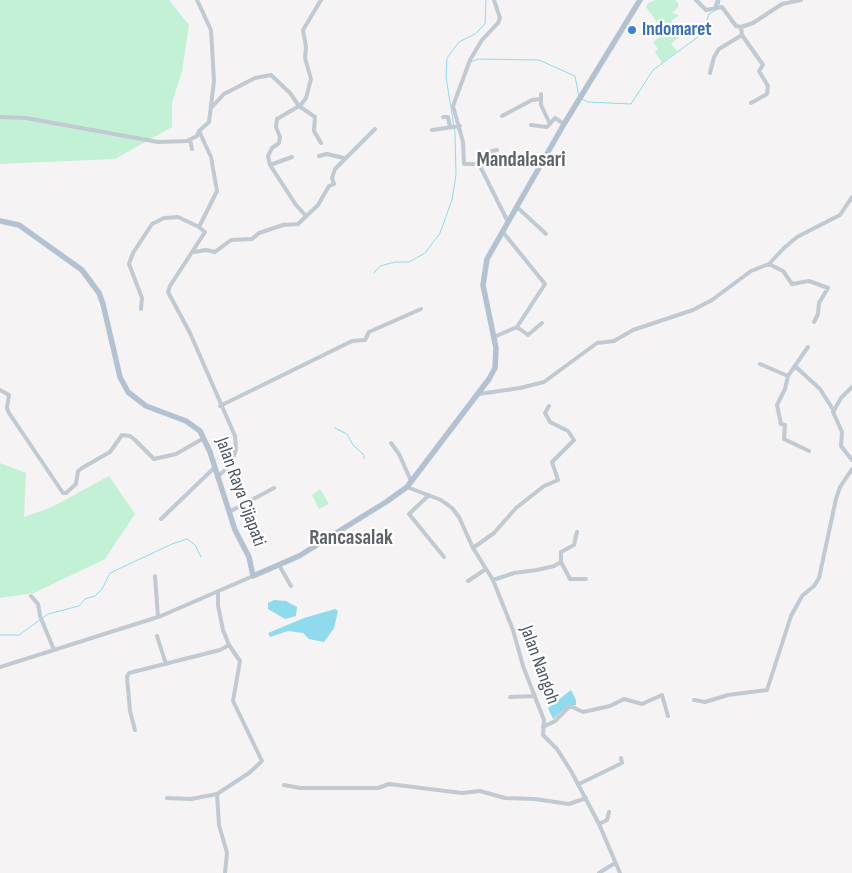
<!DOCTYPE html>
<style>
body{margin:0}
canvas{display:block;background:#f5f3f3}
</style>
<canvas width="852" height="873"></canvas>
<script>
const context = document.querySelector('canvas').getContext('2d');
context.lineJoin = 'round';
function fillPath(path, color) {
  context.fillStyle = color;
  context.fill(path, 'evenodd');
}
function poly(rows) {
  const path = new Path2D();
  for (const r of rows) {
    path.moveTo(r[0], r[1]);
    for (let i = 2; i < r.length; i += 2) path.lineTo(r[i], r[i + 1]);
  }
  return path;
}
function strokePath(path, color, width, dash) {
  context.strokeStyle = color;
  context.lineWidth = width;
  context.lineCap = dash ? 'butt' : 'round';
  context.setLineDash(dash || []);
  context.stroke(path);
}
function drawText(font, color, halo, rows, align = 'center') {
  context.font = font + ' "Sofia Sans Condensed",sans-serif';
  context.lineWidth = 4.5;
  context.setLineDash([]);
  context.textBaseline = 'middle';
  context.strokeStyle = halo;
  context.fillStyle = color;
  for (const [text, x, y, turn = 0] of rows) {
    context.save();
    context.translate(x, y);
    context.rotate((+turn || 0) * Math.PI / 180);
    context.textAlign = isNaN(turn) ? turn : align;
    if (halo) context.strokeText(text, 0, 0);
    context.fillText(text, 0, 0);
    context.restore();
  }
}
fillPath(poly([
 [0,0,169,0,189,25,182,72,172,102,172,127,115,159,0,164],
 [656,0,676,0,679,6,672,13,679,15,671,21,682,27,678,36,679,37,671,44,677,51,662,63,655,52,658,49,653,42,665,33,646,7,648,3],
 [0,463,26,473,24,517,52,507,109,476,135,514,105,559,34,593,0,598],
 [320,489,329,504,319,509,312,495]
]), '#c3f1d5');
fillPath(poly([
 [274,600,286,601,297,607,296,616,285,619,268,609,268,603],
 [335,609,338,611,334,628,324,642,309,639,303,633,288,631,270,637,268,633,304,618],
 [571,690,576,700,576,705,569,705,553,719,548,708]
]), '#90daee');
strokePath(poly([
 [719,5,720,0],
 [471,62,478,59,539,60,575,76,579,97],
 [582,99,588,102,631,104,653,70,702,34,709,14,718,9],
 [374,273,380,266,395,262,409,262,425,253,440,233,452,200,456,175,455,133,446,77,447,58,459,42,475,34,485,24,486,0],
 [335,428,347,434,353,445,364,455,364,459],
 [0,635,19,635,48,614,79,606,85,599,95,596,102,589,110,573,172,544,187,539,195,545,201,557]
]), '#90daee', 1);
strokePath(poly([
 [197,0,211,30,214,81,209,122,199,131,211,157,217,191,199,227,205,232,170,286,168,292,190,333,235,436,236,449,231,465,217,477],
 [494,0,500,18,498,23,482,40,470,60,453,106,463,142,464,164,479,164,480,154,497,150],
 [696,0,706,10,722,7,736,26,741,27,753,23,782,4,801,0],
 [715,8,718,0],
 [741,27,742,35,763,65,759,71,768,86,767,94,751,103],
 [710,73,714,57,719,49,742,35],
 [541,94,541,105,550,124],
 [299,106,277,119,276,127,280,137,279,143,272,148,268,156,270,165,296,205,306,216],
 [300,106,306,98,311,79,305,58,306,47,303,30,321,0],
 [211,108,224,94,255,78,271,75,290,93,299,106,315,117,314,131,321,143],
 [502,116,532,100,540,99],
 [0,117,26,118,158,142,187,141,197,136,199,131],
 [443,117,448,117,450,127],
 [531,125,547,127,555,118,564,124],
 [432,130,460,126],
 [190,140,192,149],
 [319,156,327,154,344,158],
 [479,164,508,222],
 [270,165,292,157],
 [517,207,546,234],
 [502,231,545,284,517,327],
 [194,252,206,250,215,252,231,240,252,239,259,233,283,225,298,224,318,205,329,186,334,184,332,178,335,169,375,129],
 [769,264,783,271,792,284,809,281,828,288,819,303,818,314,814,322],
 [141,309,142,298,129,264,133,253,152,224,164,218,178,217,199,227],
 [494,337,517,327,528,335,542,323],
 [760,364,788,376,808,347],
 [796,367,820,389,834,411],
 [788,376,785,389,777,405,781,424,785,425,784,439,809,451],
 [852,387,841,398,833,412,842,432,841,446,852,460],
 [0,390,9,395,7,408,9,413,63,493,66,493,76,484,78,471,82,468,110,452,122,435,130,436,135,440,154,459,176,454,204,438],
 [479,394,520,388,544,382,597,343,614,341,633,330,693,310,712,300,751,271,769,264,783,249,797,237,840,215,852,197],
 [220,406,352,341,365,340,369,332,421,309],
 [391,443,399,454,411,481],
 [407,487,441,500,452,508,459,517,473,548,493,580,513,630,523,666,544,720,543,735,557,749,571,771,599,824,620,873],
 [429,495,409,514,444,557],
 [229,512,274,488],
 [161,519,214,468],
 [473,548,494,533,516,508,544,486,558,480,552,462,574,440,568,431,550,422,545,413,549,406],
 [561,562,570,579,586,579],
 [279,565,291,586],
 [155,576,158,617],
 [493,580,514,573,537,570,554,566,561,562,561,552,574,545,577,532],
 [468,581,486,569],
 [31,596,38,604,40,616,54,650],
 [157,636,166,664],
 [0,667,161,616,253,576],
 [510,697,535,696],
 [694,700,705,702,728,695,767,690,791,616,802,596,814,586,819,578,836,499,840,487,852,469],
 [543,727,555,721,570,706,583,712,610,706,624,699,642,704,662,695,668,716],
 [135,730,130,711,127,677,129,673,220,650,229,645],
 [579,784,622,763,621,758],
 [284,785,300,788,378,788,389,784,462,793,480,791,505,798,535,799,569,804,586,798],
 [217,794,219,825,227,853,225,873],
 [167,798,191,799,217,794,249,773,262,761,233,701,240,661,229,645,223,630,218,605,218,592],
 [599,824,607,820,609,812],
 [599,873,615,863]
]), '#c1cad2', 4);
strokePath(poly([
 [0,221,19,225,82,270,99,293,103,304,120,377,128,392,146,406,186,421,200,431,210,452,235,530,249,557,253,576,299,556,386,502,407,487,489,379,495,368,496,348,483,285,487,259,564,124,640,0]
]), '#b3c2d1', 5.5);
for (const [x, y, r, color] of [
 [632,30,5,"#3f7fe0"]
]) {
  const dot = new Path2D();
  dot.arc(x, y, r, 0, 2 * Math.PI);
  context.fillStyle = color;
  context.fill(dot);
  strokePath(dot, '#fff', 2);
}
drawText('bold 19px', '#366cbe', '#fff', [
 ["Indomaret",642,30]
], 'left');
drawText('19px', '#4a5661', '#fff', [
 ["Jalan Raya Cijapati",240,492,70],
 ["Jalan Nangoh",539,665,70]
]);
drawText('bold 21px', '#5f6368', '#fff', [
 ["Mandalasari",521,161],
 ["Rancasalak",351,539]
]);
</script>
